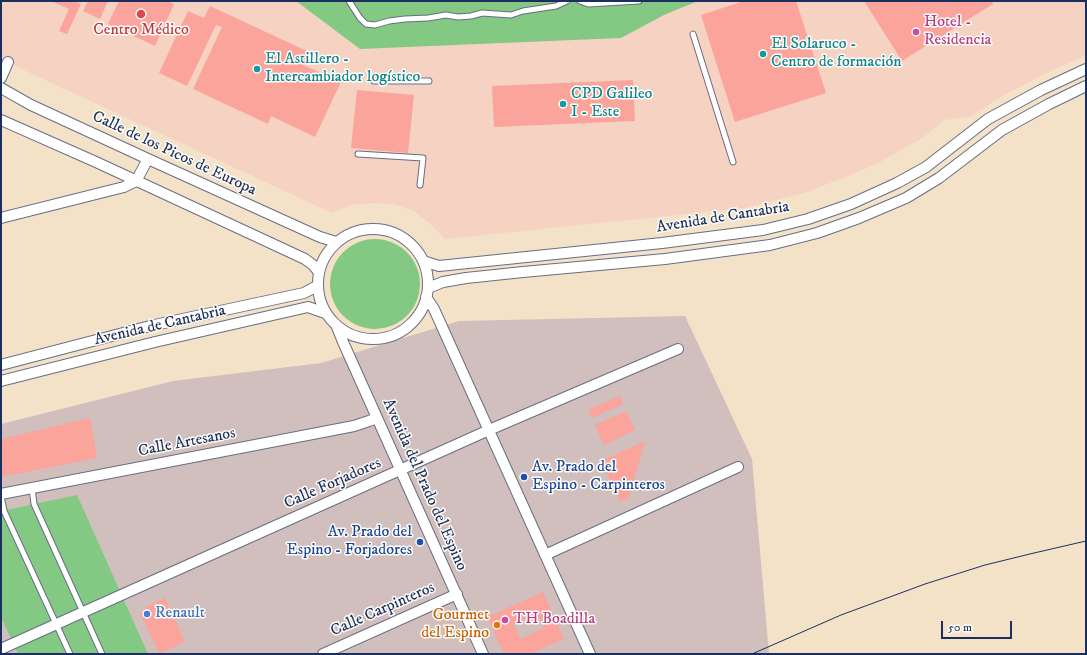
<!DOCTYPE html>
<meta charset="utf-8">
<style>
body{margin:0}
#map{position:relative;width:1087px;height:655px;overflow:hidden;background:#f4e2c8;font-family:"IM FELL DW Pica",serif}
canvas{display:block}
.frame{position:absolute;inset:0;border:2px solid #1b2f5e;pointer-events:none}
.scale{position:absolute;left:941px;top:621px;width:71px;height:18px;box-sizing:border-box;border:2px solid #1b2f5e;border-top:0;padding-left:5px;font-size:12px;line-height:14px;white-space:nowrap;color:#1b2f5e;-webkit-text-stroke:3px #fdfcf7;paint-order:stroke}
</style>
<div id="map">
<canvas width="1087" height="655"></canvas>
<div class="frame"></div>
<div class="scale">50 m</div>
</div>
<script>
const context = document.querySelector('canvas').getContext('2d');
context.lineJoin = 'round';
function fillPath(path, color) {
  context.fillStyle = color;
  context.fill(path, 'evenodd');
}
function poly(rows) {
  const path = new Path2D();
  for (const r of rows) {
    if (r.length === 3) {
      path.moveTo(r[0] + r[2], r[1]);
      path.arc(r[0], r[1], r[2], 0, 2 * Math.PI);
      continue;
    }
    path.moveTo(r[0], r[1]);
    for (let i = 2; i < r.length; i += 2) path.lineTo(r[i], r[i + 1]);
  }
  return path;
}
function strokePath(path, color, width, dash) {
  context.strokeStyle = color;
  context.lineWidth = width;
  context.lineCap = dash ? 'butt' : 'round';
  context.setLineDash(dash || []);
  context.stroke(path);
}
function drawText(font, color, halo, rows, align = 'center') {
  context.font = font + ' "IM FELL DW Pica",serif';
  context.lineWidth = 3;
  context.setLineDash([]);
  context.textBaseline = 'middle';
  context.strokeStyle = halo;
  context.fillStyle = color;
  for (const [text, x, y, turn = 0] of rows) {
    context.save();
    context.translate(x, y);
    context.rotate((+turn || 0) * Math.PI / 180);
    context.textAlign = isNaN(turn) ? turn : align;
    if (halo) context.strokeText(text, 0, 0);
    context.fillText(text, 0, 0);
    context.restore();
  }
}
fillPath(poly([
 [1,1,1086,1,1086,55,1049,72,1008,93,969,117,944,120,924,137,880,162,846,177,804,193,744,208,445,239,429,223,412,210,393,204,374,203,350,205,332,213,15,66,1,58]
]), '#f6d2c3');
fillPath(poly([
 [685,316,752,459,769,654,1,654,1,424,173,381,321,363,459,321]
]), '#d1bfbd');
fillPath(poly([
 [296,1,698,1,664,15,621,38,360,49],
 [375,284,45],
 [77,495,148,654,18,654,1,617,1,511]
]), '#84c983');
fillPath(poly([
 [51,1,74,1,81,4,67,34,59,31,69,9],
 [88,1,108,1,100,19,83,11],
 [119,1,167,1,174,4,155,46,108,24],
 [744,1,796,1,826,93,735,122,701,15],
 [864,1,992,1,993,4,902,61],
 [210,6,309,52,303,65,341,82,315,137,271,116,268,124,193,89,222,27,216,25,187,86,159,73,188,11,204,18],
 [633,80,635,121,494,127,492,86],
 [357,90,414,95,408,153,351,148],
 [620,396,623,404,592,418,588,410],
 [626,411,635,430,604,445,595,425],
 [90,418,97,458,1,477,1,439],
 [645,441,629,498,620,502,601,461],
 [543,592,564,639,530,654,504,654,487,617],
 [537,613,544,628,521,639,513,624],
 [165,598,185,642,159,654,140,613,146,610,145,607]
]), '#faa49c');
const service = poly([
 [349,1,360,18,366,24,375,25,389,21,405,19,428,18,446,15,458,17,471,16,482,13,511,15,523,11,556,6,567,1],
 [580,1,588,4,639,1],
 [693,34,733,162],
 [374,81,429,81],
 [358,154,423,158,420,185],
 [32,488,34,504,102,654],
 [1,496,4,511,70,654]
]);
const minor = poly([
 [1,78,8,62],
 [1,88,31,105,107,140,148,159,320,237,336,242],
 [1,120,96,162,305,259,313,265,319,272],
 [1,218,124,187,136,181,148,159],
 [373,284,55],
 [423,261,439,266,662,243,763,230,808,219,851,204,897,183,926,167,988,119,1041,90,1086,69],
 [428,288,443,282,466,278,523,272,665,259,770,245,817,233,859,218,906,198,939,178,1002,130,1049,104,1086,86],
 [426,297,434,309,590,654],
 [337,327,343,342,483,654],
 [1,365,150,326,304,293,317,286],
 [1,381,155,342,308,307,325,313],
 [1,494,354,426,369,421,377,418],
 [545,555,738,467],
 [1,649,489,430,678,349],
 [323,654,457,594]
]);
strokePath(service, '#676e83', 7);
strokePath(minor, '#676e83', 12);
strokePath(service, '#fff', 5);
strokePath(minor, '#fff', 10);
strokePath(poly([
 [752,654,841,615,925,584,985,565,1034,553,1086,541]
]), '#1b2f5e', 1);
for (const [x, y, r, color] of [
 [141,14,5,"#e0444e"],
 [916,32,4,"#d1479c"],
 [763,54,4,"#0f9aa8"],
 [257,69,4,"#0f9aa8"],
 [563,104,4,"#0f9aa8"],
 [524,477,4,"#1a4fb4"],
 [420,542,4,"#1a4fb4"],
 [147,614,4,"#3f7fe0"],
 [505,620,4,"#d1479c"],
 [497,625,4,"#e8710a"]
]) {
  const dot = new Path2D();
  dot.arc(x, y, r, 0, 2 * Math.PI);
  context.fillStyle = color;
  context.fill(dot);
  strokePath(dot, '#fdfcf7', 1.5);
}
drawText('16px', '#b23c85', '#fdfcf7', [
 ["Hotel -",924,23],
 ["Residencia",924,41],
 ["TH Boadilla",513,620]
], 'left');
drawText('16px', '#be3a42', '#fdfcf7', [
 ["Centro Médico",141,31]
]);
drawText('16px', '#0d838f', '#fdfcf7', [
 ["El Solaruco -",771,45],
 ["Centro de formación",771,63],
 ["El Astillero -",265,60],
 ["Intercambiador logístico",265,78],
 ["CPD Galileo",571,95],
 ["I - Este",571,113]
], 'left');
drawText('16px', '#1b2f5e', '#fdfcf7', [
 ["Calle de los Picos de Europa",174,154,25],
 ["Avenida de Cantabria",723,218,-9],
 ["Avenida de Cantabria",160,326,-13],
 ["Calle Artesanos",187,443,-11],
 ["Calle Forjadores",333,484,-24],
 ["Avenida del Prado del Espino",424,485,66],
 ["Calle Carpinteros",383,610,-24]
]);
drawText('16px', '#164399', '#fdfcf7', [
 ["Av. Prado del",532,468],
 ["Espino - Carpinteros",532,486],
 ["Av. Prado del",412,533,"right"],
 ["Espino - Forjadores",412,551,"right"]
], 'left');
drawText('16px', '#366cbe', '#fdfcf7', [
 ["Renault",155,614]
], 'left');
drawText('16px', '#c56008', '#fdfcf7', [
 ["Gourmet",489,616],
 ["del Espino",489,634]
], 'right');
</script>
